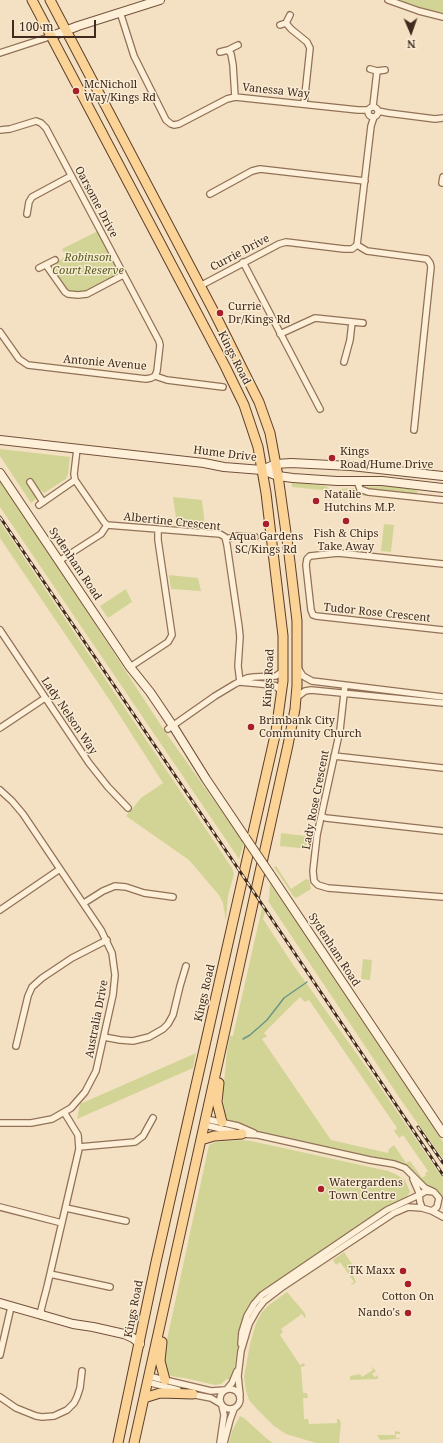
<!DOCTYPE html>
<style>
body{margin:0}
#map{position:relative;width:443px;height:1443px;overflow:hidden;background:#f4e1c3;font-family:"Noto Serif",serif}
canvas{display:block}
.north{position:absolute;left:391px;top:12px;width:40px;height:40px;-webkit-text-stroke:3px #faecd4;paint-order:stroke;rotate:178deg;font-size:11px;font-weight:700;line-height:16px;text-align:center;color:#3f2a1d}
.north::after{content:'';display:block;margin:auto;width:14px;height:18px;background:#3f2a1d;clip-path:polygon(50% 0,100% 100%,50% 72%,0 100%)}
.scale{position:absolute;left:12px;top:20px;width:84px;height:18px;box-sizing:border-box;border:2px solid #3f2a1d;border-top:0;padding-left:5px;font-size:12px;line-height:14px;white-space:nowrap;color:#3f2a1d;-webkit-text-stroke:3px #faecd4;paint-order:stroke}
</style>
<div id="map">
<canvas width="443" height="1443"></canvas>
<div class="north">N</div>
<div class="scale">100 m</div>
</div>
<script>
const context = document.querySelector('canvas').getContext('2d');
context.lineJoin = 'round';
function fillPath(path, color) {
  context.fillStyle = color;
  context.fill(path, 'evenodd');
}
function poly(rows) {
  const path = new Path2D();
  for (const r of rows) {
    if (r.length === 3) {
      path.moveTo(r[0] + r[2], r[1]);
      path.arc(r[0], r[1], r[2], 0, 2 * Math.PI);
      continue;
    }
    path.moveTo(r[0], r[1]);
    for (let i = 2; i < r.length; i += 2) path.lineTo(r[i], r[i + 1]);
  }
  return path;
}
function strokePath(path, color, width, dash) {
  context.strokeStyle = color;
  context.lineWidth = width;
  context.lineCap = dash ? 'butt' : 'round';
  context.setLineDash(dash || []);
  context.stroke(path);
}
function drawText(font, color, halo, rows, align = 'center') {
  context.font = font + ' "Noto Serif",serif';
  context.lineWidth = 3;
  context.setLineDash([]);
  context.textBaseline = 'middle';
  context.strokeStyle = halo;
  context.fillStyle = color;
  for (const [text, x, y, turn = 0] of rows) {
    context.save();
    context.translate(x, y);
    context.rotate((+turn || 0) * Math.PI / 180);
    context.textAlign = isNaN(turn) ? turn : align;
    if (halo) context.strokeText(text, 0, 0);
    context.fillText(text, 0, 0);
    context.restore();
  }
}
fillPath(poly([
 [400,0,443,0,443,13,430,11],
 [98,231,118,271,117,275,115,277,85,292,69,291,66,289,53,268,53,265,66,256,62,249],
 [0,449,70,457,68,474,66,479,44,493,41,490,34,494,36,499,31,503,0,456],
 [0,478,164,730,244,843,239,859,0,507],
 [296,482,325,486,329,488,331,491,292,487,292,483,295,483,295,484,296,484],
 [383,486,404,487,418,491,417,494,366,489,364,487],
 [354,488,366,494,366,496,337,493,339,489],
 [173,497,202,500,205,527,177,525],
 [0,522,232,868,234,874,228,896,226,921,223,903,219,895,189,860,126,816,141,798,163,783,111,702,0,538],
 [384,524,394,525,391,552,381,551],
 [169,575,198,578,201,591,171,589],
 [126,589,132,602,108,618,100,606],
 [353,689,403,695,404,696,352,691,351,690],
 [281,833,314,837,313,846,309,847,309,849,280,846],
 [276,866,291,889,306,879,309,880,311,889,296,898,294,897,274,867],
 [270,883,443,1142,443,1159,403,1103,268,901,269,900],
 [262,908,265,912,263,919,294,966,374,1078,443,1179,443,1198,438,1191,424,1183,415,1172,402,1163,257,1131,224,1118,223,1093,227,1051,230,1036,233,1036],
 [300,997,305,1002,309,1000,397,1128,394,1131,399,1138,403,1135,428,1171,425,1173,426,1175,422,1178,410,1161,406,1163,394,1145,389,1149,388,1153,331,1140,262,1039,267,1036,264,1033],
 [363,959,372,960,370,980,361,979],
 [196,1053,193,1068,77,1119,80,1104],
 [242,1140,251,1141,388,1171,397,1175,405,1180,410,1192,407,1196,408,1198,262,1292,240,1332,235,1364,231,1380,227,1379,221,1384,215,1385,185,1378,176,1377,168,1375,165,1361,165,1349,209,1145,215,1142],
 [344,1252,354,1267,352,1273,356,1282,352,1285,351,1284,354,1282,340,1262,336,1265,333,1260],
 [287,1292,304,1312,306,1316,305,1318,302,1314,281,1329,283,1332,280,1335,300,1365,304,1363,305,1366,301,1367,303,1393,307,1393,308,1398,303,1398,304,1419,308,1419,309,1424,337,1423,337,1419,339,1419,341,1423,339,1443,316,1443,286,1434,274,1426,255,1407,249,1400,246,1391,244,1377,250,1344,256,1323,262,1312,269,1305],
 [371,1366,376,1371,372,1374,375,1377,378,1375,378,1379,350,1380,350,1376,360,1374,362,1377,373,1370],
 [240,1416,244,1418,266,1438,273,1443,229,1443,232,1431],
 [395,1431,400,1432,400,1434,396,1434,396,1438,401,1438,399,1439,380,1440,377,1435,395,1435]
]), '#d2d495');
strokePath(poly([
 [243,1039,250,1035,267,1020,284,998,307,982]
]), '#6b9687', 1.5);
const street = poly([
 [388,0,419,11,443,17],
 [120,12,134,56,166,120,171,124,174,125,179,124,227,99,235,97,358,110,368,110],
 [286,23,291,29,307,42,310,48,304,104],
 [280,25,286,23,290,15],
 [228,50,231,54,233,65,235,97],
 [220,52,228,50,238,45],
 [0,53,52,36],
 [370,69,377,71,385,70],
 [373,106,377,71],
 [373,112,5],
 [378,111,388,113,435,119,443,118],
 [0,130,10,129,36,121,41,123,46,128,159,341,160,345,157,371,155,376],
 [442,183,443,177],
 [210,194,252,171,260,169,365,181],
 [27,214,29,202,32,197,71,176],
 [357,245,371,126,374,117],
 [243,262,320,409],
 [46,265,65,292,68,294,78,295,87,294,123,275],
 [39,268,55,260],
 [200,286,279,244,286,242,344,249,352,249,357,245,367,251,427,259,430,263,431,267,414,430],
 [0,332,19,359,28,365,146,379,151,378,155,376],
 [280,334,315,318,363,323],
 [344,362,350,340,352,322],
 [155,376,167,380,223,387],
 [77,449,74,474,75,480,104,522,107,525,220,534,225,537,227,545,239,627,240,637,238,666,240,682],
 [357,481,360,489,368,492,443,500],
 [30,482,43,502],
 [39,505,75,480],
 [226,539,237,536,255,537],
 [59,561,101,534,107,525],
 [443,564,338,553,310,556,307,559,306,565,311,610,313,615,316,616,443,630],
 [0,630,89,763,108,787,128,808],
 [130,667,168,642,172,635,158,540,158,530],
 [298,668,303,676,312,681,443,697],
 [240,682,272,685,276,686,282,693],
 [345,685,340,730,317,835,313,871,314,881,318,885,328,888,443,897],
 [296,698,305,691,311,690,443,703],
 [0,728,45,698],
 [168,729,215,696,235,684,247,678,254,677,276,676,283,671],
 [334,756,443,768],
 [0,790,12,801,23,814,101,930,112,953,115,975,113,995,96,1071,85,1092,71,1108,52,1119,31,1123,0,1123],
 [321,816,326,818,443,831],
 [84,903,103,891,115,886,126,887,144,893,173,897],
 [0,910,60,869],
 [104,1037,120,1040,133,1041,149,1037,163,1029,168,1024,173,1015,180,986,186,966],
 [16,1046,28,996,32,987,42,978,72,958,107,940],
 [206,1119,238,1126,254,1133],
 [205,1125,242,1134,258,1135,370,1160,394,1164,405,1168,425,1188,432,1191],
 [79,1147,135,1142,143,1136,153,1118],
 [413,1179,420,1195],
 [0,1207,62,1223],
 [66,1208,126,1221],
 [432,1211,437,1207,439,1198,434,1192,426,1191,419,1195,420,1202,422,1208,432,1211,443,1217],
 [50,1274,110,1287],
 [42,1316,41,1310,47,1287,79,1149,78,1135,64,1112],
 [241,1344,242,1332,247,1316,254,1304,262,1295,387,1210,419,1195],
 [0,1355,11,1307],
 [148,1376,211,1391,225,1390],
 [147,1382,178,1390],
 [230,1399,10],
 [227,1389,232,1383,237,1371],
 [190,1394,211,1398,221,1404],
 [240,1395,238,1376,241,1351,249,1324,257,1310,264,1301,281,1288,394,1213,408,1207,422,1208],
 [0,1397,16,1408,36,1416,42,1417,54,1416,67,1410,74,1403,77,1397,80,1388,82,1371],
 [220,1443,224,1415,222,1406],
 [224,1443,230,1420,234,1409]
]);
const secondary = poly([
 [52,36,78,26,160,0],
 [0,440,204,463,224,467,262,470,276,464,291,463,351,466,443,476],
 [262,470,278,476,293,478,337,481,382,481,443,488],
 [0,473,130,667,150,692,173,726,206,779,245,837],
 [270,874,443,1133],
 [0,1303,73,1324,93,1327,124,1334,133,1338,140,1344]
]);
const primary = poly([
 [32,0,225,366,244,405,258,447,266,493,283,636,283,681,276,731,156,1262,118,1443],
 [50,0,213,310,259,402,270,433,278,476,289,554,297,621,297,686,295,709,288,745,134,1443],
 [219,1083,217,1102,222,1122],
 [201,1140,214,1136,242,1134],
 [162,1342,160,1361,165,1380],
 [144,1398,160,1393,193,1394]
]);
strokePath(street, '#917157', 8);
strokePath(secondary, '#73513a', 10);
strokePath(primary, '#5e3f2b', 11);
strokePath(street, '#fdefd8', 5.5);
strokePath(secondary, '#fdefd8', 8);
strokePath(primary, '#fbd396', 9);
const rail = poly([
 [0,517,235,864,443,1175],
 [418,1127,443,1163]
]);
strokePath(rail, '#3f2a1d', 3);
strokePath(rail, '#faecd4', 1.5, [4.5]);
const secondaryBridge = poly([
 [245,837,270,874]
]);
strokePath(secondaryBridge, '#73513a', 10, []);
strokePath(secondaryBridge, '#fdefd8', 8);
for (const [x, y, r, color] of [
 [76,91,4,"#a81e2b"],
 [220,313,4,"#a81e2b"],
 [332,458,4,"#a81e2b"],
 [316,501,4,"#a81e2b"],
 [346,521,4,"#a81e2b"],
 [266,524,4,"#a81e2b"],
 [251,727,4,"#a81e2b"],
 [321,1189,4,"#a81e2b"],
 [403,1271,4,"#a81e2b"],
 [408,1284,4,"#a81e2b"],
 [408,1313,4,"#a81e2b"]
]) {
  const dot = new Path2D();
  dot.arc(x, y, r, 0, 2 * Math.PI);
  context.fillStyle = color;
  context.fill(dot);
  strokePath(dot, '#faecd4', 1.5);
}
drawText('11px', '#3f2a1d', '#faecd4', [
 ["McNicholl",84,85],
 ["Way/Kings Rd",84,98],
 ["Currie",228,307],
 ["Dr/Kings Rd",228,320],
 ["Kings",340,452],
 ["Road/Hume Drive",340,465],
 ["Natalie",324,495],
 ["Hutchins M.P.",324,508],
 ["Fish & Chips",346,534,"center"],
 ["Take Away",346,547,"center"],
 ["Aqua Gardens",266,537,"center"],
 ["SC/Kings Rd",266,550,"center"],
 ["Brimbank City",259,721],
 ["Community Church",259,734],
 ["Watergardens",329,1183],
 ["Town Centre",329,1196],
 ["TK Maxx",395,1271,"right"],
 ["Cotton On",408,1297,"center"],
 ["Nando's",400,1313,"right"]
], 'left');
drawText('11px', '#3f2a1d', '#faecd4', [
 ["Vanessa Way",276,91,6],
 ["Oarsome Drive",96,202,62],
 ["Currie Drive",240,253,-28],
 ["Kings Road",234,358,63],
 ["Antonie Avenue",105,363,5],
 ["Hume Drive",225,454,7],
 ["Albertine Crescent",172,522,6],
 ["Sydenham Road",75,564,56],
 ["Tudor Rose Crescent",377,613,6],
 ["Kings Road",269,678,-87],
 ["Lady Nelson Way",69,716,56],
 ["Lady Rose Crescent",316,800,-79],
 ["Sydenham Road",334,950,57],
 ["Kings Road",205,993,-77],
 ["Australia Drive",97,1019,-79],
 ["Kings Road",134,1309,-79]
]);
drawText('italic 11px', '#545e21', '#faecd4', [
 ["Robinson",88,258],
 ["Court Reserve",88,271]
]);
</script>
